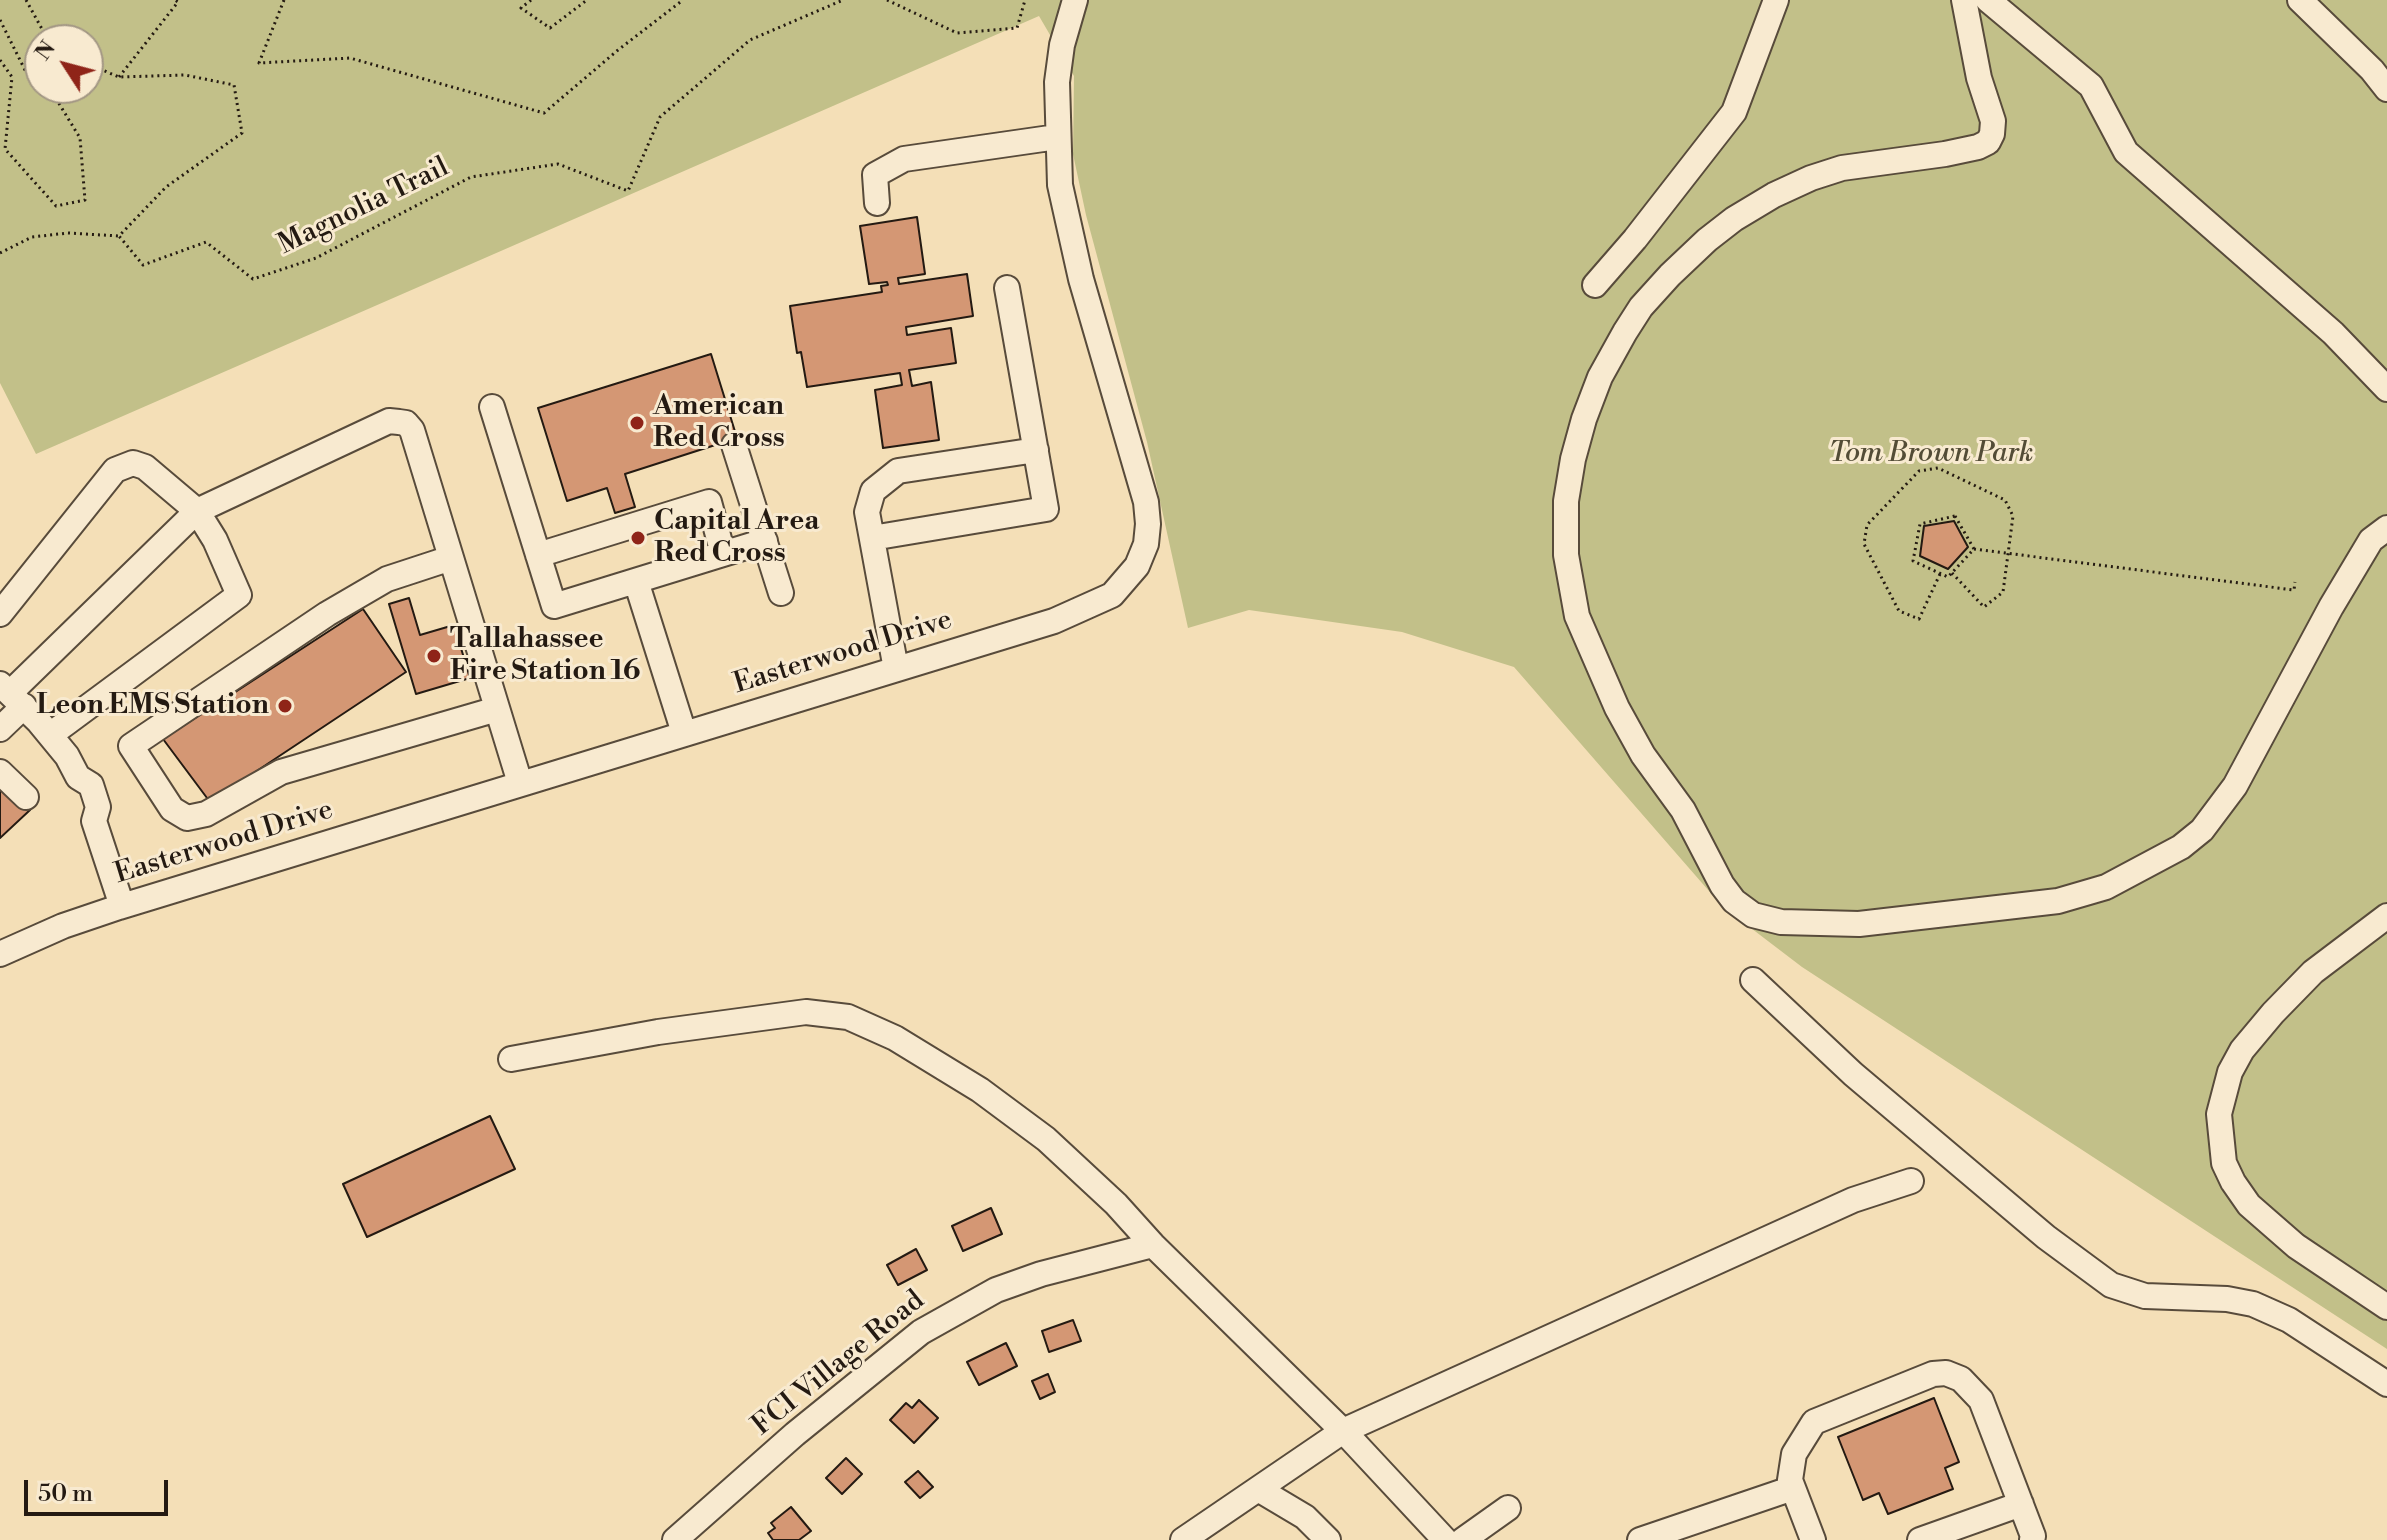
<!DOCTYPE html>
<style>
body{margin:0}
#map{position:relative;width:2387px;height:1540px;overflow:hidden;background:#f4dfb7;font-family:"Libre Bodoni",serif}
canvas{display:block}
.north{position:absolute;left:24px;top:24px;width:80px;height:80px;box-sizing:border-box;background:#f8ead0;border:2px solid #a39784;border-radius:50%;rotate:306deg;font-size:22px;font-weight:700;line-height:32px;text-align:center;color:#241a12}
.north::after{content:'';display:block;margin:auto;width:28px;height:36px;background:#8f2418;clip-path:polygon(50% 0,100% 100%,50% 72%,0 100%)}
.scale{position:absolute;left:24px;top:1480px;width:144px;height:36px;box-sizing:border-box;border:4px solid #241a12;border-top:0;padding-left:10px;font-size:24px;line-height:28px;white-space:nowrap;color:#241a12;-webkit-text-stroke:6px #f8ead0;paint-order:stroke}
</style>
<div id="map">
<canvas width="2387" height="1540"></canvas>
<div class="north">N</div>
<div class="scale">50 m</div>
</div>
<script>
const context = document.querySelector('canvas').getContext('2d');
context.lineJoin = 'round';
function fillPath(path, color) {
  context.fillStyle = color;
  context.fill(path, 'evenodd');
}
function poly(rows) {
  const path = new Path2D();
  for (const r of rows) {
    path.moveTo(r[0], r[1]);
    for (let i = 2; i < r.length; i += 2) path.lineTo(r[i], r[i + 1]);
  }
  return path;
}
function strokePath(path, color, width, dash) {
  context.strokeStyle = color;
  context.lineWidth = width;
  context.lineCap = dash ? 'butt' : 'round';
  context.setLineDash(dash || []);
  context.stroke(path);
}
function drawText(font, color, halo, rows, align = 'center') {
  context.font = font + ' "Libre Bodoni",serif';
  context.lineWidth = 6;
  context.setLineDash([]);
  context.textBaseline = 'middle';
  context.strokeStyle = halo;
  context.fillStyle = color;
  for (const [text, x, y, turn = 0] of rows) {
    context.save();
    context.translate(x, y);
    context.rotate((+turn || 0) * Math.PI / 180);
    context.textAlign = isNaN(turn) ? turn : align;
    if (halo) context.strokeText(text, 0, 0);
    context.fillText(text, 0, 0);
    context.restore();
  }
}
fillPath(poly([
 [0,0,2387,0,2387,1349,1802,967,1722,906,1514,667,1402,632,1249,610,1188,628,1147,442,1086,215,1073,154,1074,76,1039,16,36,454,0,383],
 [40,40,88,40,88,88,40,88]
]), '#c2c089');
const building = poly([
 [917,217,925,274,898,278,899,284,967,274,973,316,906,327,907,335,951,328,956,363,909,370,912,386,931,382,939,440,883,448,875,390,902,385,900,373,807,387,801,352,797,353,790,306,882,292,881,286,888,285,887,282,869,284,860,226,917,217],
 [711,354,737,438,625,474,635,507,615,513,607,488,567,501,538,408,711,354],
 [1954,521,1968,547,1948,569,1920,556,1924,526,1954,521],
 [409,598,420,635,454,625,470,678,416,694,389,604,409,598],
 [363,609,406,672,210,802,163,739,363,609],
 [0,782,30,810,0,838,0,782],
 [490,1116,515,1169,367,1237,343,1184,490,1116],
 [991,1208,1002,1234,963,1251,952,1226,991,1208],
 [916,1249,927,1270,898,1285,887,1265,916,1249],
 [1073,1320,1081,1341,1049,1352,1042,1331,1073,1320],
 [1006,1343,1017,1366,979,1385,967,1362,1006,1343],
 [1048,1374,1055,1392,1040,1399,1032,1381,1048,1374],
 [1934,1398,1959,1462,1945,1468,1953,1489,1888,1514,1879,1493,1863,1500,1838,1437,1934,1398],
 [919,1400,938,1418,914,1443,890,1420,906,1403,912,1408,919,1400],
 [846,1458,862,1474,842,1494,826,1478,846,1458],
 [918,1471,933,1487,920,1498,905,1482,918,1471],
 [791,1507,811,1531,799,1540,773,1540,768,1533,775,1528,771,1523,791,1507]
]);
fillPath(building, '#d49774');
strokePath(building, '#241a12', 2);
const minor = poly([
 [1964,0,1979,78,1993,121,1992,134,1988,142,1978,147,1945,154,1842,168,1811,178,1774,195,1734,219,1707,240,1670,275,1641,307,1625,332,1600,377,1584,419,1573,459,1566,501,1566,555,1577,616,1617,708,1643,755,1683,810,1722,885,1734,901,1753,915,1781,922,1859,924,2058,901,2106,887,2181,847,2202,830,2235,786,2331,607,2371,540,2387,528],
 [1988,0,2091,86,2126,152,2333,333,2387,389],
 [2300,0,2372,70,2387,89],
 [877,203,875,175,904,159,1057,137],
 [1595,285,1635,239,1734,112,1776,0],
 [492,407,554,606,765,541],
 [734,445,781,593],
 [872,538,1046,509,1007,288],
 [538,555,709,502,723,554],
 [451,558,387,579,327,614,131,746,172,809,187,818,206,814,281,772,497,709],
 [636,581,684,733],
 [0,614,115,470,133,463,145,467,197,511,215,540,239,595,50,735],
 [896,669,867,512,873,491,898,471,1036,450],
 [0,684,39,722,67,756,78,777,91,785,98,807,94,821,122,906],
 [10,693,197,511,389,421,399,422,406,423,412,430,520,783],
 [0,729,24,706],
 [0,772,26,797],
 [2387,916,2313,972,2273,1013,2242,1050,2230,1072,2219,1114,2224,1163,2233,1182,2249,1205,2296,1246,2387,1307],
 [0,954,63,926,119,907,1054,621,1112,595,1137,566,1146,544,1148,524,1146,502,1081,279,1060,185,1057,82,1062,45,1075,0],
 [1753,980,1853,1074,2046,1237,2111,1285,2145,1296,2227,1299,2253,1304,2289,1320,2387,1384],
 [511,1059,658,1032,806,1012,848,1017,895,1038,980,1090,1046,1139,1116,1204,1153,1245,1350,1438,1445,1540],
 [1258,1489,1305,1517,1328,1540],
 [675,1540,795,1434,921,1332,996,1290,1041,1274,1153,1245],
 [1183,1540,1343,1431,1853,1200,1911,1181],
 [1463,1540,1508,1508],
 [1640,1540,1793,1488],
 [1813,1540,1790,1480,1794,1454,1814,1422,1933,1374,1946,1373,1961,1379,1981,1400,2033,1536,2032,1540],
 [1920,1540,2021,1504]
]);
strokePath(minor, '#584b3b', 28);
strokePath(poly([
 [26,0,48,40],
 [284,0,259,63,350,58,544,113,618,50,683,0],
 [531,0,521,8,550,28,587,0],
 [887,0,957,33,1017,28,1025,0],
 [0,20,25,70,40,83],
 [0,60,12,77,5,149,56,206,85,200,80,138,55,97,45,88],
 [88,64,119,77,185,75,234,85,242,133,166,187,119,236,143,265,206,242,253,279,316,258,471,177,558,164,628,191,660,117,750,40,843,0],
 [119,77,178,2,175,0],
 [0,253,32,237,68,233,119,236],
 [1955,516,1974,549,1948,577,1913,561,1920,524,1955,516],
 [1974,549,2294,590,2295,582],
 [1940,574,1919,619,1899,611,1864,544,1867,525,1919,471,1938,468,2005,500,2013,516,2003,592,1984,607,1952,573]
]), '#241a12', 3, [2, 4]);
strokePath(minor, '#f8ead0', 24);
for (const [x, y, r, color] of [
 [637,423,8,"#8f2418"],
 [638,538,8,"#8f2418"],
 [434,656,8,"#8f2418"],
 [285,706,8,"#8f2418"]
]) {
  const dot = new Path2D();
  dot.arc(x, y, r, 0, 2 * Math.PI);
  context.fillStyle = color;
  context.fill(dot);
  strokePath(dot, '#f8ead0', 3);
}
drawText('28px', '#241a12', '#f8ead0', [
 ["Magnolia Trail",364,207,-26],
 ["Easterwood Drive",843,653,-17],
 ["Easterwood Drive",224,843,-17],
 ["FCI Village Road",839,1364,-39]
]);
drawText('bold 28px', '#241a12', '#f8ead0', [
 ["American",653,407],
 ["Red Cross",653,439],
 ["Capital Area",654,522],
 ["Red Cross",654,554],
 ["Tallahassee",450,640],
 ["Fire Station 16",450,672],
 ["Leon EMS Station",269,706,"right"]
], 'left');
drawText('italic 28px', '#534c36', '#f8ead0', [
 ["Tom Brown Park",1931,454]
]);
</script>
